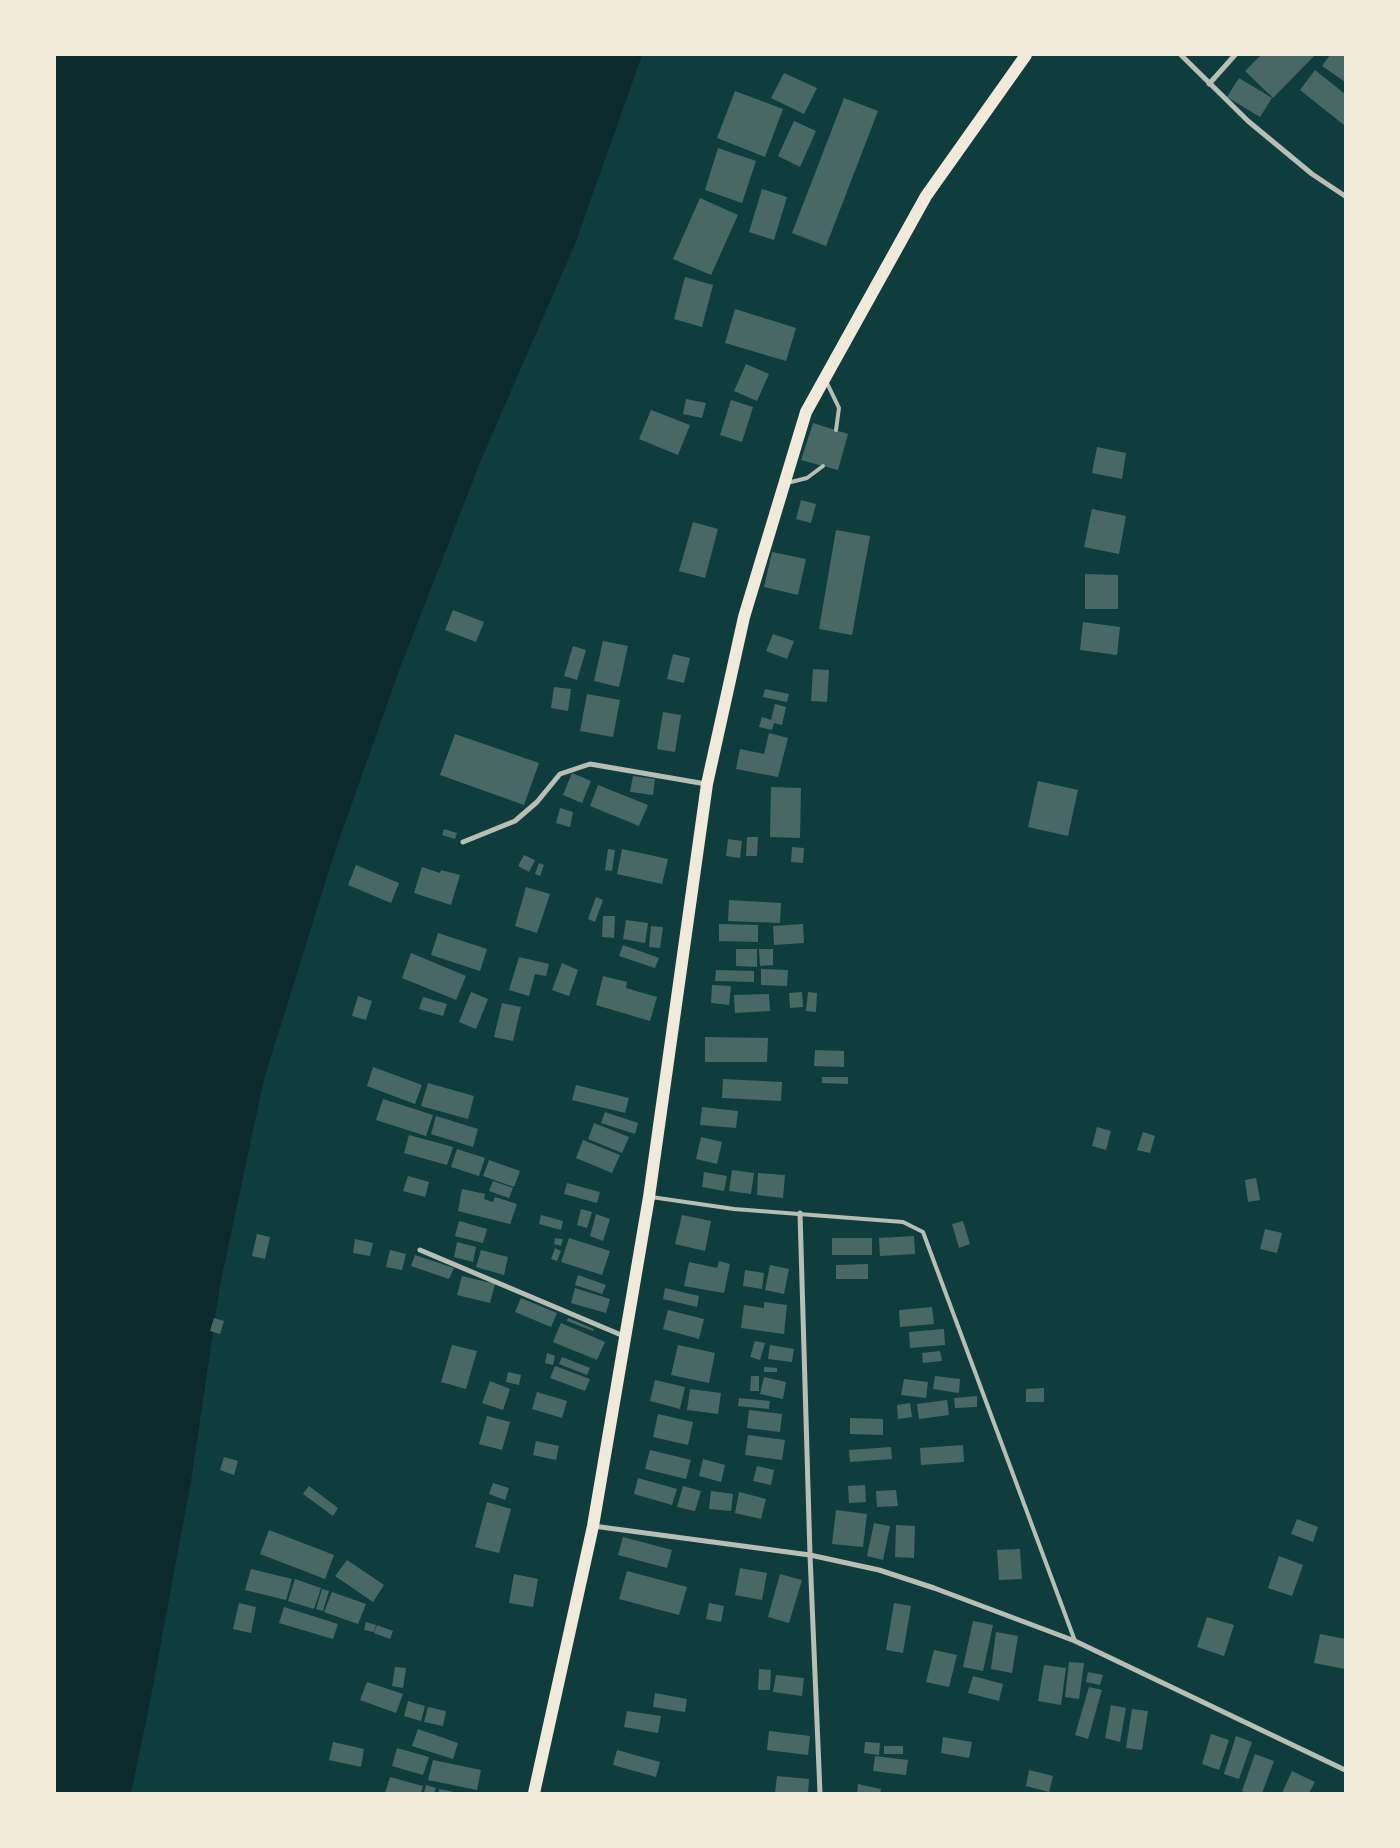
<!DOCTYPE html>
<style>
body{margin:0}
#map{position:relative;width:1400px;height:1848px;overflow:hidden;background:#0f3d3e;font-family:Lato,sans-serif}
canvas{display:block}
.frame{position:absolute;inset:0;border:56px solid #f1e9da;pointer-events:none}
</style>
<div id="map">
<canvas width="1400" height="1848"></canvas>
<div class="frame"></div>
</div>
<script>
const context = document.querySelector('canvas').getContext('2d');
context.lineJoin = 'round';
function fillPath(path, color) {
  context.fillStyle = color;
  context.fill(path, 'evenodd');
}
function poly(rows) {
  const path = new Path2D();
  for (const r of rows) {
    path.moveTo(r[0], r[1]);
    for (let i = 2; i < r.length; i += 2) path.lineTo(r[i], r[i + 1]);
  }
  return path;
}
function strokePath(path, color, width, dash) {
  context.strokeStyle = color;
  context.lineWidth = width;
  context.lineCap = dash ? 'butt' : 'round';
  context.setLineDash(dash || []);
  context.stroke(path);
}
fillPath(poly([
 [55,55,642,55,575,244,481,460,400,668,335,851,264,1079,220,1285,191,1481,149,1707,131,1793,55,1793]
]), '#0a2a2b');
fillPath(poly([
 [1261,55,1315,55,1273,98,1245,71],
 [1330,55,1345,55,1345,82,1322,66],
 [1315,70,1345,94,1344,125,1300,90],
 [784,73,817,88,804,114,771,98],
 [1239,78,1272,98,1260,117,1227,97],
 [735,91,783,109,765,157,717,138],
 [844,98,878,111,826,246,792,233],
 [794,121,816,131,800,167,778,156],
 [718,148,756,161,742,203,705,190],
 [762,189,787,197,774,240,749,232],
 [700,198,738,215,711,275,673,259],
 [685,277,713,285,702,327,674,319],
 [735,309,796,328,786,361,725,343],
 [746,364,769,374,757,401,734,391],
 [686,399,706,403,702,418,683,414],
 [731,400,753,407,742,442,720,435],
 [651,410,690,425,678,455,639,439],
 [813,423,848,434,838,470,801,460],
 [1097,447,1126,453,1122,479,1092,473],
 [801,500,816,504,811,523,796,519],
 [1092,509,1126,516,1119,554,1084,547],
 [693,522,718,529,705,578,679,571],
 [836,530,870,536,852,635,819,629],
 [772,552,806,559,798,595,764,587],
 [1085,574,1118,575,1118,609,1085,609],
 [453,610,484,622,476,642,445,630],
 [1083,622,1120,627,1117,655,1080,650],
 [773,634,794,641,787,659,766,651],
 [603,641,628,646,619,687,594,681],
 [573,646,586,650,577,680,564,676],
 [673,654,690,658,684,683,667,679],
 [813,669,829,670,827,702,811,701],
 [554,687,571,689,568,711,551,708],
 [765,689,789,694,787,702,763,697],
 [587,694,620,700,613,737,580,731],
 [775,704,786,707,782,725,774,723,772,730,759,727,762,717,771,720],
 [663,712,681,715,675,752,657,749],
 [769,733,788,738,778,777,736,769,740,749,764,754],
 [455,734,539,763,524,805,440,775],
 [572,773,591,781,582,803,563,795],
 [633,776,655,779,653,795,630,792],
 [1038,781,1078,790,1068,836,1028,827],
 [598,785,648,805,639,826,590,806],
 [771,787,801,788,800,838,770,837],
 [560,808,573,812,570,827,556,823],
 [444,829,457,833,455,839,442,835],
 [747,837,758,837,757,856,746,856],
 [728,839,742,841,740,858,726,856],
 [792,847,804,848,803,863,791,862],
 [608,849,615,850,612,871,605,870],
 [622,849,668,859,662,884,617,874],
 [524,855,535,860,529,872,518,866],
 [539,863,544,865,540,876,535,874],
 [356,865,399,883,391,903,348,885],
 [422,867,440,873,441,870,460,875,451,905,414,893],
 [526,887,550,894,537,933,515,926],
 [596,897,603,900,595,922,588,919],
 [729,900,781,903,780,923,728,921],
 [603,916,615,916,614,938,602,937],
 [626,920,648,923,645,943,623,939],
 [719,924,758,925,758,942,719,941],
 [803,924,804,943,774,945,773,926],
 [651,926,663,927,660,948,649,947],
 [438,933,487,949,480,971,431,955],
 [623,945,659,958,655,968,619,956],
 [736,949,757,949,757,967,736,966],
 [759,949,773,949,773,965,760,966],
 [411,953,466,976,456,1000,402,978],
 [519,957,549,964,546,976,535,974,529,996,509,990],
 [562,963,578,970,569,996,552,990],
 [761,969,788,970,787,986,761,985],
 [716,970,754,971,754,982,715,981],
 [603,976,627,982,626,988,657,997,650,1021,596,1005],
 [712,985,731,986,729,1005,711,1003],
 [471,992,488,999,476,1029,459,1022],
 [802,992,803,1007,790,1008,789,993],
 [808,992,817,993,816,1012,806,1011],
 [769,994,770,1011,735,1013,734,995],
 [358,996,372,1001,366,1020,352,1016],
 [423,997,447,1004,443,1016,419,1009],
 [502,1003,521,1007,513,1041,494,1037],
 [705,1037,768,1038,767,1062,705,1062],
 [815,1050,844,1051,844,1067,814,1066],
 [373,1067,422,1085,415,1104,367,1086],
 [822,1077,848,1077,848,1084,822,1083],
 [723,1079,782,1082,781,1101,722,1098],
 [428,1083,474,1096,468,1119,421,1106],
 [576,1085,629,1098,625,1113,572,1100],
 [383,1099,433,1115,426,1136,376,1120],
 [702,1107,738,1111,736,1128,700,1125],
 [605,1112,638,1123,635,1134,601,1123],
 [436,1116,478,1129,473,1147,431,1134],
 [594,1123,629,1137,622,1153,588,1139],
 [1097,1127,1111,1131,1106,1150,1092,1146],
 [1143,1132,1155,1136,1150,1153,1137,1150],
 [409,1135,453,1147,447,1165,404,1153],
 [701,1137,722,1142,717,1164,696,1159],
 [583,1140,620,1155,612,1173,576,1158],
 [457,1149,485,1158,479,1176,451,1167],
 [489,1160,520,1171,514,1187,483,1176],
 [732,1170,754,1173,751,1194,729,1191],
 [704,1172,727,1176,724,1191,702,1187],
 [758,1173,785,1175,783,1198,757,1195],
 [408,1176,429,1182,425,1197,403,1191],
 [1256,1178,1260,1200,1248,1202,1245,1180],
 [493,1181,513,1188,509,1198,489,1191],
 [567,1183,600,1192,597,1203,564,1194],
 [462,1189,485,1194,484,1199,493,1202,495,1197,517,1204,510,1224,458,1211],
 [581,1209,592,1212,587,1228,577,1225],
 [596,1214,610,1219,603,1241,590,1236],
 [541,1215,563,1221,561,1230,539,1224],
 [682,1215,711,1221,705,1251,675,1244],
 [459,1221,487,1229,483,1243,455,1236],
 [963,1221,970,1244,959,1248,952,1224],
 [1265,1229,1282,1233,1277,1253,1260,1249],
 [257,1234,270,1237,265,1259,252,1256],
 [914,1236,915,1254,880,1256,879,1238],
 [555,1238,563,1239,561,1246,554,1244],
 [569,1238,610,1251,602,1275,561,1262],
 [832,1238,872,1238,872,1255,832,1255],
 [355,1239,373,1243,370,1256,353,1253],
 [457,1242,476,1247,473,1262,454,1257],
 [555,1248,561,1251,557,1261,551,1259],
 [390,1250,406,1254,402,1270,386,1267],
 [481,1250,508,1257,504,1275,476,1267],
 [415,1255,454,1268,449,1279,411,1266],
 [719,1261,730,1264,724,1293,684,1286,689,1262,717,1268],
 [868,1264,868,1279,836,1279,836,1265],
 [770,1265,789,1269,784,1294,765,1290],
 [745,1270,764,1273,762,1289,743,1286],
 [578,1275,606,1285,602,1294,575,1285],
 [462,1276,495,1284,490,1303,457,1295],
 [575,1288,610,1299,606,1313,571,1303],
 [665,1288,699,1296,697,1307,663,1299],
 [521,1298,557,1313,551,1327,515,1312],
 [764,1302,787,1305,784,1334,741,1328,744,1305,764,1308],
 [932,1307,934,1324,900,1327,899,1310],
 [668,1310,704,1319,699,1339,663,1329],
 [214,1318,224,1321,220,1334,210,1331],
 [568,1318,594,1329,593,1331,567,1321],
 [561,1323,605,1342,597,1360,553,1342],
 [944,1329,945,1345,910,1348,909,1332],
 [755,1341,765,1343,760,1360,750,1357],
 [452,1345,477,1351,466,1389,441,1382],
 [678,1345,715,1353,709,1383,671,1375],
 [770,1345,794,1349,792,1362,768,1359],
 [940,1351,942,1361,923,1363,922,1353],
 [547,1353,555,1356,553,1365,545,1363],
 [562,1357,590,1368,587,1375,559,1364],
 [555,1366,590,1379,585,1391,550,1378],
 [764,1367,777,1368,777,1372,764,1372],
 [508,1372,521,1375,519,1385,506,1382],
 [751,1376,759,1376,759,1391,750,1391],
 [935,1376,960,1379,959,1393,933,1389],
 [764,1377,786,1382,783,1399,760,1394],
 [904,1379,928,1382,926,1398,901,1395],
 [655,1380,685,1387,680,1409,650,1401],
 [490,1381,510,1389,503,1410,482,1403],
 [1044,1388,1044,1402,1026,1402,1026,1389],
 [690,1389,721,1393,718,1414,687,1410],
 [537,1392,567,1401,562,1418,532,1409],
 [977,1396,977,1407,955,1408,954,1398],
 [739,1398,770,1401,769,1409,738,1406],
 [947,1400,949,1415,919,1419,917,1404],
 [910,1403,912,1417,898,1419,897,1405],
 [749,1410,782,1414,780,1432,747,1428],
 [658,1414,693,1422,688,1445,653,1437],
 [487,1416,510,1422,502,1450,479,1444],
 [850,1418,883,1419,883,1435,850,1434],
 [748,1435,785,1440,782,1460,745,1455],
 [536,1441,559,1446,556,1460,533,1455],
 [963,1445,964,1462,921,1465,920,1448],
 [891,1447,892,1459,850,1462,849,1450],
 [650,1450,691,1460,686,1479,645,1469],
 [224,1457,238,1461,234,1475,220,1470],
 [703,1459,725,1465,721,1482,699,1476],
 [757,1466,774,1470,771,1485,753,1481],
 [638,1478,677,1489,672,1505,634,1494],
 [493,1483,509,1488,505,1500,489,1494],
 [865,1485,866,1502,849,1503,848,1486],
 [309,1486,338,1508,333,1516,303,1494],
 [683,1486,701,1491,695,1511,677,1507],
 [896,1490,898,1506,877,1507,876,1491],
 [711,1491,733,1494,731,1511,709,1509],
 [739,1492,766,1499,761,1519,735,1513],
 [487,1502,511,1509,499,1553,475,1547],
 [836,1510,867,1514,863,1547,832,1544],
 [1297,1519,1318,1527,1313,1542,1291,1534],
 [874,1523,890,1526,883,1560,867,1556],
 [896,1525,915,1526,914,1558,895,1557],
 [269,1530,334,1555,325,1579,260,1554],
 [623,1537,672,1550,667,1568,618,1555],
 [1020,1549,1022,1579,999,1580,997,1550],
 [1279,1556,1303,1565,1292,1596,1268,1588],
 [347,1560,384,1585,373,1602,335,1576],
 [740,1568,767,1573,762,1600,735,1595],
 [251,1569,292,1579,286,1600,245,1590],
 [627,1571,687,1587,679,1615,619,1599],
 [514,1574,538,1579,533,1607,509,1603],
 [780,1574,802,1580,789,1623,768,1617],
 [295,1579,321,1588,314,1609,288,1601],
 [322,1589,329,1591,323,1611,316,1609],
 [332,1592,366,1604,358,1624,324,1612],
 [239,1603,256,1607,251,1633,233,1629],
 [709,1603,724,1606,721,1622,706,1619],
 [894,1603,911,1606,903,1653,886,1650],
 [284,1607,338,1624,333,1639,279,1623],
 [1207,1617,1234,1625,1224,1656,1197,1647],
 [973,1621,993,1625,983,1671,963,1667],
 [366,1622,376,1625,374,1632,364,1630],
 [377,1625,393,1631,390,1639,374,1633],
 [996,1632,1018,1636,1012,1673,991,1669],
 [1320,1634,1345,1639,1345,1669,1314,1663],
 [934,1650,957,1655,949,1687,926,1682],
 [1069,1662,1084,1663,1079,1699,1065,1697],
 [1044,1665,1066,1668,1061,1705,1038,1701],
 [395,1667,406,1668,403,1688,392,1686],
 [759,1669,771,1670,770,1690,758,1690],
 [1088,1672,1103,1675,1100,1685,1086,1682],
 [776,1675,804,1678,802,1696,773,1692],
 [973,1676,1003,1684,999,1701,968,1693],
 [367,1682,403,1694,396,1713,360,1700],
 [1089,1687,1102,1690,1088,1739,1075,1735],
 [655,1693,687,1699,685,1712,653,1707],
 [408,1701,425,1706,421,1721,404,1716],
 [1111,1705,1126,1708,1120,1742,1105,1738],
 [428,1707,446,1711,443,1726,424,1722],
 [1132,1709,1148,1711,1142,1750,1126,1748],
 [627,1711,661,1716,658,1733,624,1727],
 [418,1729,458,1743,453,1759,412,1746],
 [769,1731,810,1736,808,1755,767,1750],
 [1211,1734,1229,1740,1219,1770,1202,1764],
 [1236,1736,1252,1742,1239,1779,1224,1774],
 [943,1737,972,1742,969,1758,941,1753],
 [333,1742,364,1749,361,1767,329,1760],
 [865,1742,880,1743,879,1755,864,1753],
 [884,1746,903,1746,903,1754,884,1754],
 [397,1748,429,1757,423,1775,392,1766],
 [617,1750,660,1762,656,1777,613,1765],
 [1255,1754,1274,1761,1262,1793,1247,1793,1242,1791],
 [875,1756,908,1760,906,1775,873,1771],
 [433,1760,481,1770,477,1790,428,1780],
 [1029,1770,1053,1776,1049,1792,1026,1786],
 [1292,1771,1315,1782,1309,1793,1282,1793],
 [777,1776,809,1779,808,1793,775,1793],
 [390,1777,423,1786,421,1793,385,1793],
 [858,1784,881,1789,880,1793,857,1793],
 [426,1785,436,1788,434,1793,424,1793],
 [439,1789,454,1792,453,1793,439,1793]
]), '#486865');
strokePath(poly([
 [827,383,839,408,836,430],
 [787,483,807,478,823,466],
 [651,1197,734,1209,903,1222,923,1232,1075,1641]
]), '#b8beb3', 4);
strokePath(poly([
 [1181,55,1248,121,1312,174,1345,196],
 [1209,84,1235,55],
 [463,842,515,821,537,802,560,774,590,764,706,784],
 [800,1213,810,1555,820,1793],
 [420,1250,626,1337],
 [593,1526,810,1555,879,1570,934,1588,1075,1641,1345,1770]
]), '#b8beb3', 5);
strokePath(poly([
 [534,1793,593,1526,649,1197,707,784,744,617,806,412,926,196,1026,55]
]), '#f1e9da', 12);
</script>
